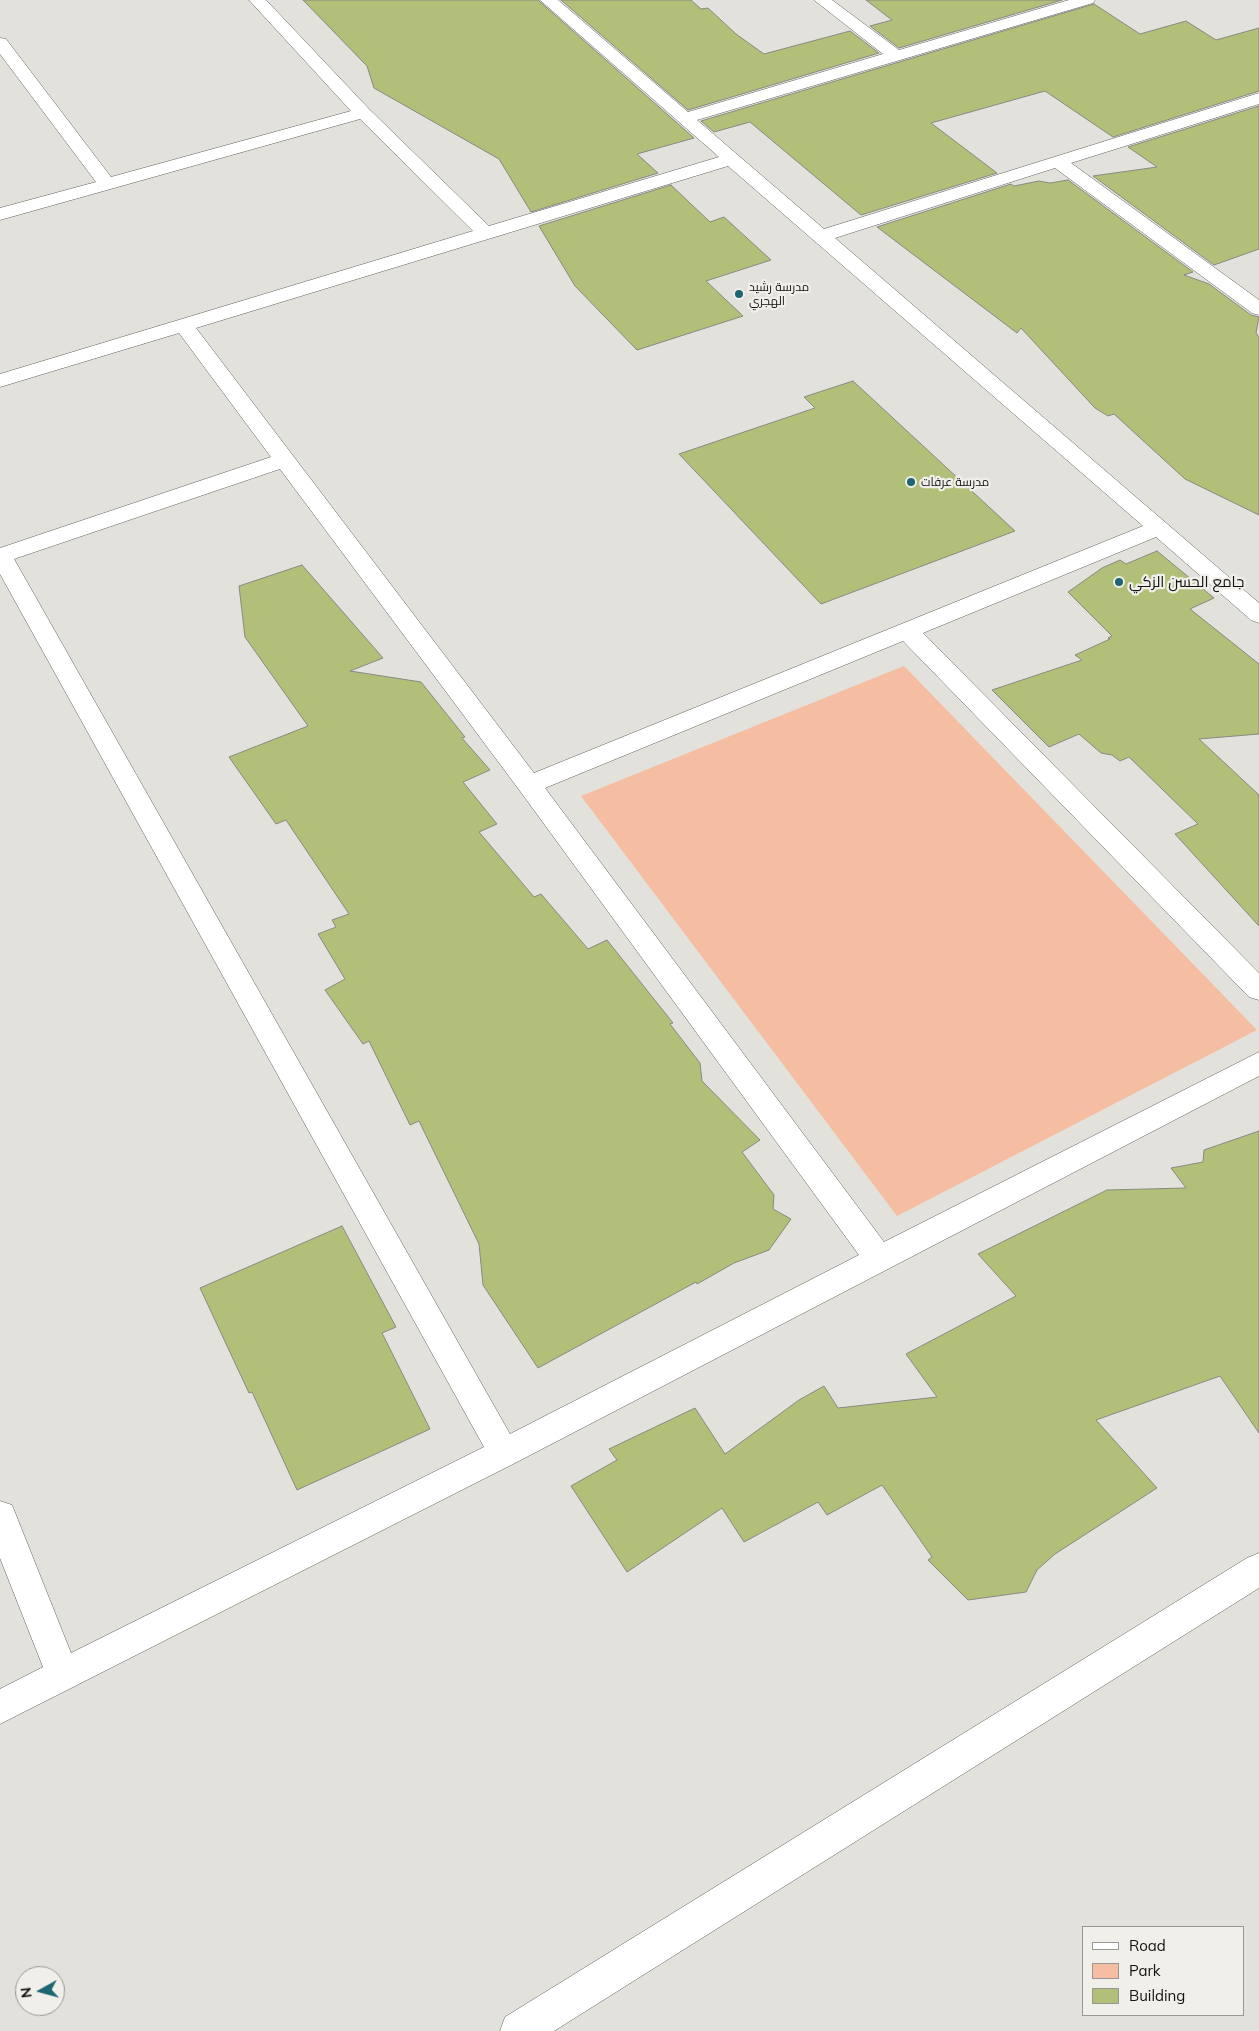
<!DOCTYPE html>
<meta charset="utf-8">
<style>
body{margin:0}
#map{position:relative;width:1259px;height:2031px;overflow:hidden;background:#e3e1db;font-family:Mulish,sans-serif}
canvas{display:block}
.legend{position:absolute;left:1082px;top:1926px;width:162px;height:90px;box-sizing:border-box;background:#f0efe9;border:1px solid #989793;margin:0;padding:6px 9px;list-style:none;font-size:15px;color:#141311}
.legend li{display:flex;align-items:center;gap:10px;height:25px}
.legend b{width:25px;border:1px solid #989793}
.north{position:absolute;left:15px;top:1966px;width:50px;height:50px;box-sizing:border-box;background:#f0efe9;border:1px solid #989793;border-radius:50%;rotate:263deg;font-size:14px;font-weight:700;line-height:20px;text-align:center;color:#141311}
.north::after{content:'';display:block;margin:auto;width:18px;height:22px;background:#1c6572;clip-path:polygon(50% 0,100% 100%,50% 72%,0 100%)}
</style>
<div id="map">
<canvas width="1259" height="2031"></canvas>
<ul class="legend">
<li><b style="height:6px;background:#fff"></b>Road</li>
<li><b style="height:14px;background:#f5bda1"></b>Park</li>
<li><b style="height:14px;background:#b1bf79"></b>Building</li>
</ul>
<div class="north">N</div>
</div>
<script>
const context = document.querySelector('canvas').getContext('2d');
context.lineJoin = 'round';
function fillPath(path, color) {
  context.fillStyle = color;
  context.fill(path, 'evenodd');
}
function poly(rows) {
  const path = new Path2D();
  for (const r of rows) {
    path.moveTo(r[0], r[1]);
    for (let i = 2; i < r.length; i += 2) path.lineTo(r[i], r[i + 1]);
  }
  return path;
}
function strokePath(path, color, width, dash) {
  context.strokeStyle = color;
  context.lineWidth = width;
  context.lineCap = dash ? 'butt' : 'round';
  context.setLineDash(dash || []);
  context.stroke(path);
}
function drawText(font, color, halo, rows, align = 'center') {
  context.font = font + ' Mulish,Cairo,sans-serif';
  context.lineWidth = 4.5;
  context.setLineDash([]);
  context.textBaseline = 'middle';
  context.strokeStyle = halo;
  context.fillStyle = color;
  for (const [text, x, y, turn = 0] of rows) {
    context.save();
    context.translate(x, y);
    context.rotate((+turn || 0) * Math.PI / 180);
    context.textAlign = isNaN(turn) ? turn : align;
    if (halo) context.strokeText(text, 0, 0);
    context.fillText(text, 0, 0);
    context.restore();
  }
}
fillPath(poly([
 [904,666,1257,1030,897,1216,581,796]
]), '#f5bda1');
const building = poly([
 [303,0,538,0,694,138,637,154,658,173,531,212,499,159,374,88,367,66,303,0],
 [561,0,691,0,701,9,708,8,736,34,764,54,850,31,879,53,688,110,561,0],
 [866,0,1062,0,899,48,870,26,892,20,866,0],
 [1094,4,1140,34,1186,21,1216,40,1259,28,1259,91,1113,137,1045,91,931,123,997,173,861,215,750,122,714,132,701,121,1094,4],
 [1259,106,1259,249,1214,265,1093,176,1157,167,1128,147,1259,106],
 [1068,180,1193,272,1184,275,1209,284,1251,315,1259,317,1256,333,1259,337,1259,515,1185,479,1114,414,1108,416,1095,408,1021,328,1017,333,877,227,1011,184,1014,186,1039,181,1050,183,1068,180],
 [671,185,710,222,724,217,771,260,706,281,743,316,637,350,575,286,539,226,671,185],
 [853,381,1015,531,821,604,679,454,815,408,804,397,853,381],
 [1157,551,1214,598,1190,609,1259,664,1259,734,1199,739,1259,795,1259,926,1175,834,1198,824,1129,757,1120,761,1112,755,1101,753,1079,734,1049,747,992,690,1082,660,1075,655,1110,639,1108,638,1112,636,1068,592,1102,568,1120,560,1126,564,1157,551],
 [302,565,383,658,350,671,421,682,465,737,462,738,490,770,463,782,497,824,479,832,534,897,541,894,588,949,607,940,673,1023,670,1024,700,1063,702,1081,760,1140,742,1152,774,1195,773,1209,791,1219,769,1250,734,1263,697,1284,696,1282,538,1368,483,1285,479,1244,419,1121,410,1125,369,1041,363,1044,325,990,345,979,318,934,336,927,332,920,349,914,286,820,276,824,229,757,308,726,245,637,239,586,302,565],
 [1259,1131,1259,1433,1220,1376,1096,1420,1157,1488,1055,1554,1037,1570,1026,1592,968,1600,928,1560,932,1557,882,1485,827,1515,818,1502,744,1542,722,1508,627,1572,571,1486,617,1460,609,1449,695,1408,725,1454,799,1400,824,1386,838,1408,937,1397,906,1354,1016,1296,978,1254,1107,1190,1186,1188,1171,1168,1203,1162,1204,1150,1259,1131],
 [342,1226,396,1327,382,1333,430,1429,297,1490,252,1392,249,1393,200,1288,342,1226]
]);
fillPath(building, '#b1bf79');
strokePath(building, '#888983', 1);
const street = poly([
 [249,0,266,0,369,109,489,226,719,157,540,0,558,0,688,112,883,54,814,0,832,0,899,50,1069,0,1095,0,1093,3,697,120,824,229,1259,93,1259,104,1071,163,1259,300,1259,315,1252,313,1055,168,835,238,1259,603,1259,623,1251,620,1156,537,923,633,1259,973,1259,1000,1249,997,903,641,545,788,884,1242,1259,1052,1259,1076,515,1463,0,1724,0,1689,43,1667,0,1558,0,1501,12,1505,71,1653,484,1447,0,574,0,548,271,457,179,333,0,387,0,374,473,231,360,119,0,220,0,208,96,182,0,54,0,38,6,39,111,177,351,111,249,0],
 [728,166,1143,526,534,773,196,328,728,166],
 [280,469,520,791,859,1255,510,1434,14,559,280,469],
 [1259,1553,1259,1588,554,2031,500,2031,505,2017,1247,1558,1259,1553]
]);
strokePath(street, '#61605b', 1);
fillPath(street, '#fff');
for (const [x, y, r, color] of [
 [739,294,5,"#1c6572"],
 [911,482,5,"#1c6572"],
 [1119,582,5,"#1c6572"]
]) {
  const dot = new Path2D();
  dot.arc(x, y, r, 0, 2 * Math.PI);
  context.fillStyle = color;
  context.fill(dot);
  strokePath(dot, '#f0efe9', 2);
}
drawText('12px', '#141311', '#f0efe9', [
 ["مدرسة رشيد",749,287],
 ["الهجري",749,301],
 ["مدرسة عرفات",921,482]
], 'left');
drawText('15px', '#141311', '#f0efe9', [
 ["جامع الحسن الزكي",1129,582]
], 'left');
</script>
